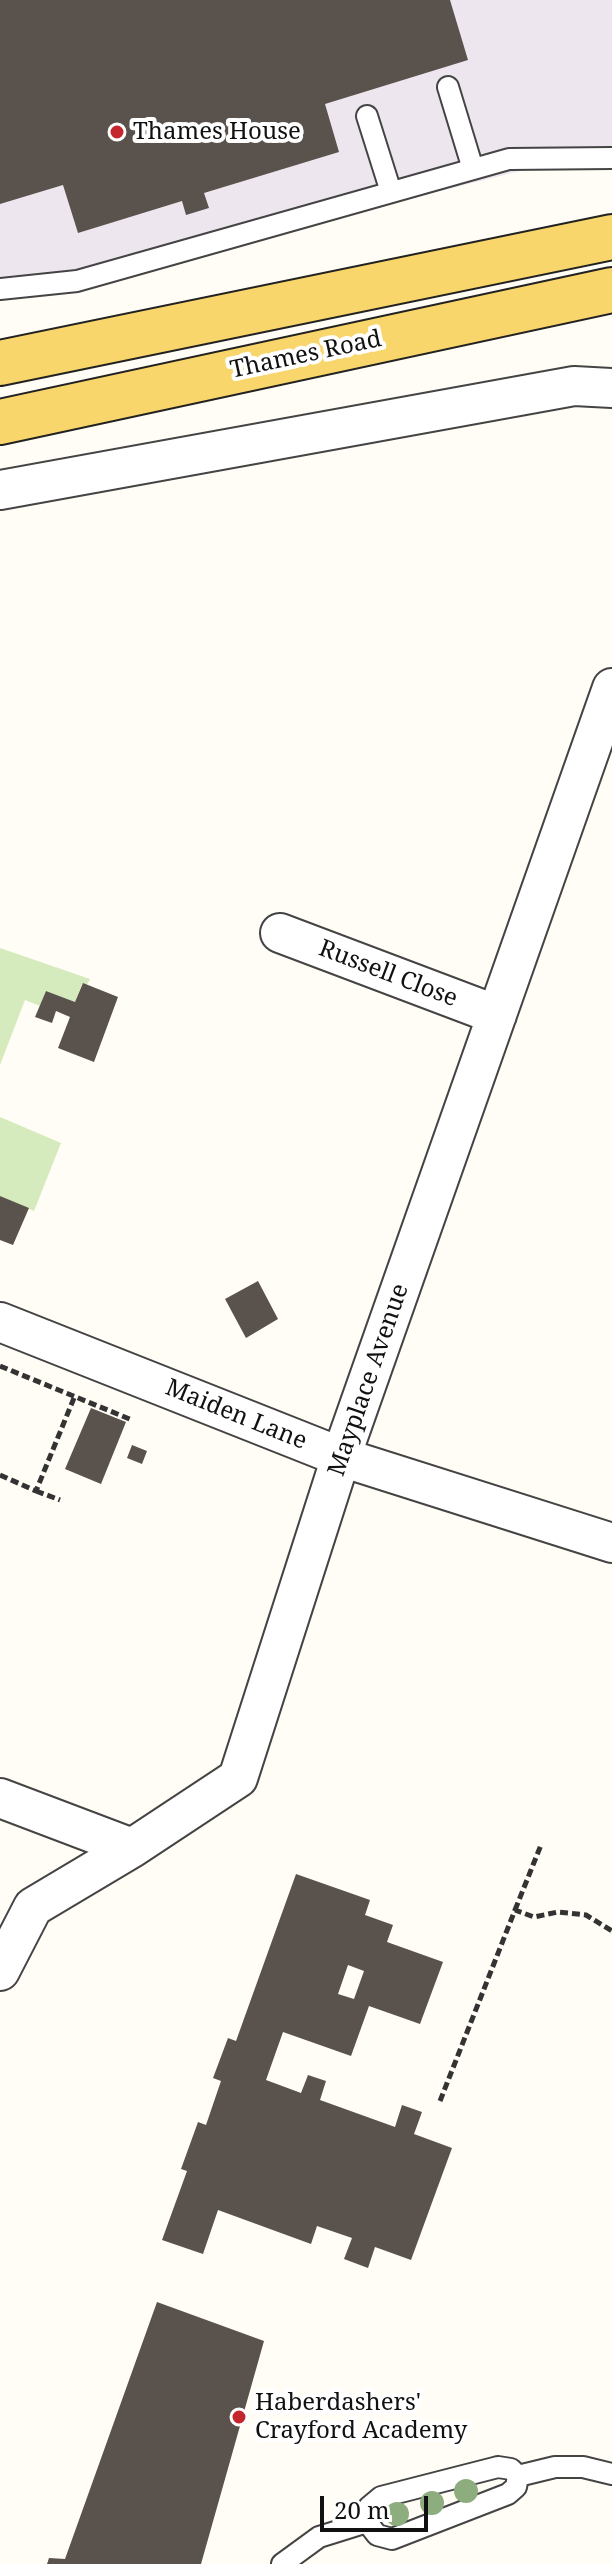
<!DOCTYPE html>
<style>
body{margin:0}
#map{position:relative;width:612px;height:2564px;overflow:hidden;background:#fffdf5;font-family:"Noto Serif",serif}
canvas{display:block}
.scale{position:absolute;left:320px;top:2496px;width:108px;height:36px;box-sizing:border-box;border:4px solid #111;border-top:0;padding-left:10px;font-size:24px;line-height:28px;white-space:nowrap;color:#111;-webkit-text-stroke:6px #fff;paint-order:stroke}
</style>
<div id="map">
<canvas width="612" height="2564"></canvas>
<div class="scale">20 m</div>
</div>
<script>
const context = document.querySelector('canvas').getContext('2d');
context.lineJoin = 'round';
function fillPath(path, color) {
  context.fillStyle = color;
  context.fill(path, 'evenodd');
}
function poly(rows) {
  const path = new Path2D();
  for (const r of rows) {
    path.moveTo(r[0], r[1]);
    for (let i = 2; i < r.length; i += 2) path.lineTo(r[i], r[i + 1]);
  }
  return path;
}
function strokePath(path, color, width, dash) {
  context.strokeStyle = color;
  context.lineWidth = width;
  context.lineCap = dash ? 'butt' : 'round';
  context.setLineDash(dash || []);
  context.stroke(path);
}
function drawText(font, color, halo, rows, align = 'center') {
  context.font = font + ' "Noto Serif",serif';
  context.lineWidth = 8;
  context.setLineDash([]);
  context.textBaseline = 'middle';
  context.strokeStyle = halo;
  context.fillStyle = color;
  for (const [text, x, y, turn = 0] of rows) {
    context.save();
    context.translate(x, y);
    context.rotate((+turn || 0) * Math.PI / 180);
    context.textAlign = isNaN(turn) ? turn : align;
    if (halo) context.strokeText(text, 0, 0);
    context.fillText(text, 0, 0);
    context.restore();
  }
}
fillPath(poly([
 [0,0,612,0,612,148,0,301]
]), '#eee6ef');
fillPath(poly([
 [0,948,90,979,87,985,82,984,75,1002,46,991,40,1006,25,1000,0,1065],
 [0,1117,61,1143,34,1211,0,1196]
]), '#d5ebbd');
fillPath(poly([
 [0,0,450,0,468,60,325,104,339,152,204,193,209,208,186,215,182,201,78,233,63,185,0,204],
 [83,983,118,997,94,1062,58,1048,70,1017,56,1011,52,1023,35,1017,46,991,75,1002],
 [0,1196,29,1208,13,1245,0,1240],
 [258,1281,278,1319,246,1338,225,1299],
 [91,1408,126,1422,101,1484,65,1469],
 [132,1445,147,1451,142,1464,127,1458],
 [296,1874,370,1900,365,1915,393,1925,387,1942,443,1962,420,2024,369,2006,351,2056,283,2032,266,2080,301,2093,308,2075,326,2081,320,2100,395,2127,402,2105,422,2112,414,2134,452,2148,411,2260,375,2247,368,2268,344,2259,352,2238,317,2226,311,2244,218,2210,203,2254,162,2240,187,2171,181,2169,198,2122,206,2125,221,2081,213,2078,228,2038,236,2041],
 [348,1965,364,1971,354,1999,338,1994],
 [157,2302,264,2341,201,2564,47,2564,49,2558,65,2559]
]), '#5a524d');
const service = poly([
 [448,87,473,169],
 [367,116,391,192],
 [0,289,77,281,509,159,612,158],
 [498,2467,511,2469,518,2476,516,2487,508,2494,392,2539,377,2535,367,2522,369,2507,381,2497,498,2467],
 [518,2476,555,2467,583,2467,612,2474],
 [282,2564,319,2537,367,2522]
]);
const minor = poly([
 [0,490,574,386,612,388],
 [280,933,497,1015],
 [0,1322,341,1457,612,1543],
 [0,1798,132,1848],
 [0,1971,33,1907,132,1848,238,1778,341,1457,612,688]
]);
const primary = poly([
 [0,363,612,237],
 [0,422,612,290]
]);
strokePath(service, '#444', 24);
strokePath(minor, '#444', 42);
strokePath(primary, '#222', 48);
strokePath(poly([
 [0,1366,132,1420],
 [0,1475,36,1491,74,1398],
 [36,1491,60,1500],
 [515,1910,541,1845],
 [440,2101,515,1910,534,1917,558,1912,586,1915,612,1931]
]), '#333', 5, [8, 4]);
strokePath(service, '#fff', 20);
strokePath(minor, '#fff', 38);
strokePath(primary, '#f9d66b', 44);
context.fillStyle = '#8dad7f';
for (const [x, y] of [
 [466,2491],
 [432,2503],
 [397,2514]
]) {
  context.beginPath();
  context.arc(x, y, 12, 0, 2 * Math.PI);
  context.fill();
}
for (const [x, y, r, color] of [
 [117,132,8,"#c4262e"],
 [239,2417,8,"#c4262e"]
]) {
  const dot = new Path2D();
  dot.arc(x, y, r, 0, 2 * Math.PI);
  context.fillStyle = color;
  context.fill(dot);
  strokePath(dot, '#fff', 3);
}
drawText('24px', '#111', '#fff', [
 ["Thames House",133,132],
 ["Haberdashers'",255,2403],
 ["Crayford Academy",255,2431]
], 'left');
drawText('24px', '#111', '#fff', [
 ["Thames Road",306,355,-12],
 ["Russell Close",388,974,21],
 ["Mayplace Avenue",369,1380,-71],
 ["Maiden Lane",236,1415,22]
]);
</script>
